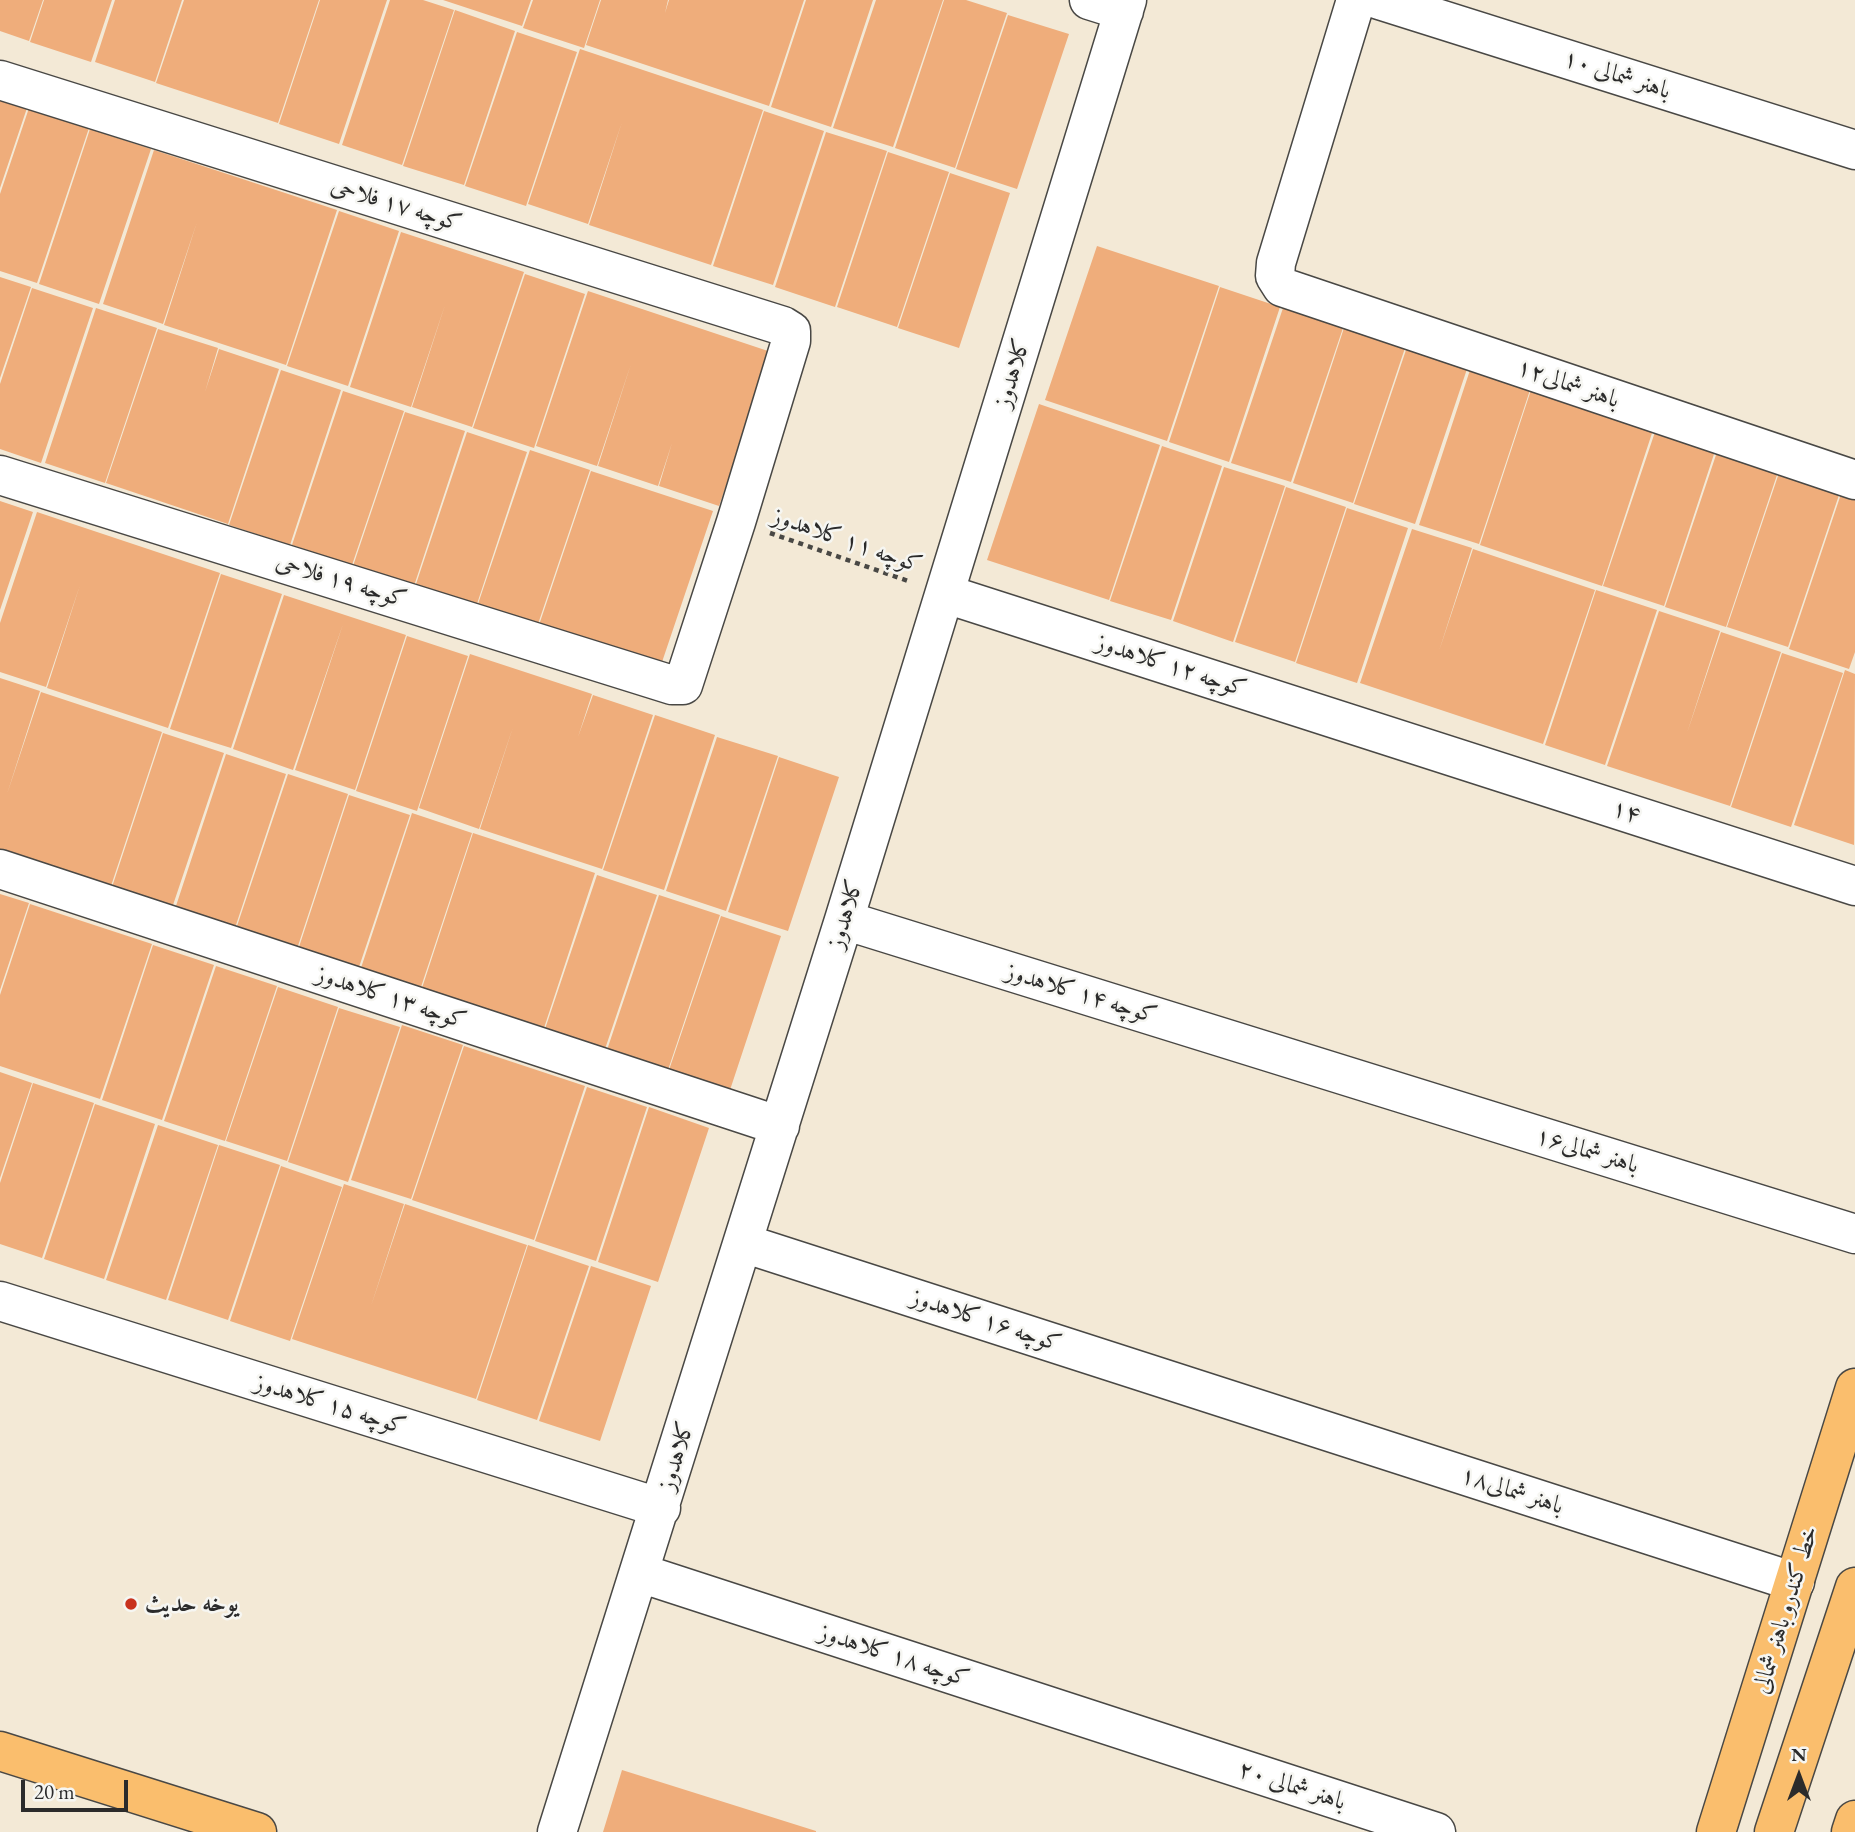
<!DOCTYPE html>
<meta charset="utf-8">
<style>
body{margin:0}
#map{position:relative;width:1855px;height:1832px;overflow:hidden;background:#f3e9d6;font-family:"EB Garamond",serif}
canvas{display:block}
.north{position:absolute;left:1764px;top:1741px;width:70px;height:70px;-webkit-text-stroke:5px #f6f6f2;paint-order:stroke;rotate:0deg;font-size:19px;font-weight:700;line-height:28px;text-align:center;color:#2b2b2b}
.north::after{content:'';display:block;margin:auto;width:24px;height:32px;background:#2b2b2b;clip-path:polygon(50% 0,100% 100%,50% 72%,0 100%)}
.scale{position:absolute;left:21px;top:1780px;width:107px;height:32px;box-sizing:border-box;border:4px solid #2b2b2b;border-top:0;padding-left:9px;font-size:21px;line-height:24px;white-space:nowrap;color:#2b2b2b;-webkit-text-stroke:5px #f6f6f2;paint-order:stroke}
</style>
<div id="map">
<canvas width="1855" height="1832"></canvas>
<div class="north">N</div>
<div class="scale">20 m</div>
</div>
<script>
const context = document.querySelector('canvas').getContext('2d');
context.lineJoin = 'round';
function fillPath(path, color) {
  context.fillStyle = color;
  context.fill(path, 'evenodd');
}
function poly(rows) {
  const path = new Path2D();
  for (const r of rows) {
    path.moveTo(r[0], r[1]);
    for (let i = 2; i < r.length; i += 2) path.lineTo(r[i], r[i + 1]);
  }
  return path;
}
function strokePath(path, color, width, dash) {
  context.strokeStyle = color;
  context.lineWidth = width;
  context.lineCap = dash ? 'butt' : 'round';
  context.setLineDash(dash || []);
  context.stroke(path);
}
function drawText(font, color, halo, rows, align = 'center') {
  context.font = font + ' "EB Garamond",Amiri,serif';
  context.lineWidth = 5;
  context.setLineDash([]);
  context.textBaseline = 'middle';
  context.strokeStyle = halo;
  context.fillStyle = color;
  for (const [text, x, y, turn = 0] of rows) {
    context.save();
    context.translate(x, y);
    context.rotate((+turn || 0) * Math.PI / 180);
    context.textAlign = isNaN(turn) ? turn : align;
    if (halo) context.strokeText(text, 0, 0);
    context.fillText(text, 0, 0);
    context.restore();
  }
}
fillPath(poly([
 [0,0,43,0,29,41,0,31],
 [44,0,112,0,91,62,30,42],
 [115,0,182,0,155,82,95,62],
 [184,0,319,0,278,123,156,83],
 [320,0,387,0,339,144,279,124],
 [390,0,423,0,454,10,402,165,342,145],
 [443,0,531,0,522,26],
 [533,0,600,0,584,48,523,28],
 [601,0,668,0,665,13,669,0,804,0,769,106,586,45],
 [806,0,873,0,831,127,771,107],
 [876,0,943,0,893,147,833,128],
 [944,0,966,0,1007,13,955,168,895,148],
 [455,10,515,31,464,185,403,166],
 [1008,15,1069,34,1017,189,956,169],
 [517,32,577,52,526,206,465,186],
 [580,49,763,110,711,265,589,225,622,122,588,224,528,204],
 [0,99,27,108,0,188],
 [29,108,89,128,37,283,0,271,0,194],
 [764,111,824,131,773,285,713,266],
 [90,129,151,149,99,304,39,284],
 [826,132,887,151,835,307,775,287],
 [154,150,337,210,286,365,164,325,197,222,163,324,103,304],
 [888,152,949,172,897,327,837,307],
 [950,173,1010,193,959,348,898,328],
 [339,211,399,231,348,386,287,366],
 [401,232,524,272,472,427,412,407,445,305,411,407,350,387],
 [1097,246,1219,286,1167,441,1045,400],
 [525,274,585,294,534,448,473,428],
 [0,277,31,287,0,378],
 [1220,287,1280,307,1229,462,1169,442],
 [32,288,93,308,41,463,0,449,0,384],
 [588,291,771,352,719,506,659,486,672,443,658,486,598,466,631,364,597,466,536,446],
 [96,308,157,328,105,483,45,463],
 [1283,308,1343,328,1291,482,1231,463],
 [1344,328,1405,348,1353,503,1293,483],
 [158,329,218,348,205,392,219,349,279,369,228,524,106,483],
 [1406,350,1467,369,1415,524,1354,504],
 [281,370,341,390,290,545,229,525],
 [1470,370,1530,390,1479,544,1419,525],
 [1531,390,1653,430,1602,586,1480,545],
 [343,391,404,411,352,565,292,545],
 [1039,404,1160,445,1109,600,987,560],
 [405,412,465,431,414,586,353,566],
 [467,432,527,452,476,607,415,587],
 [1655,432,1715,451,1664,606,1603,586],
 [1162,446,1222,466,1171,620,1110,601],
 [530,450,590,470,538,624,478,604],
 [1717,452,1778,472,1726,627,1665,607],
 [1224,467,1285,486,1233,642,1173,621],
 [591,471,713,511,661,665,539,625],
 [1779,473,1840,492,1788,647,1727,627],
 [1286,487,1346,507,1295,662,1235,642],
 [1841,494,1855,498,1855,652,1849,669,1789,649],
 [0,501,33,512,0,610],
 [1347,508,1408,528,1357,683,1296,663],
 [37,512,220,573,168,728,47,688,80,585,46,687,0,672,0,623],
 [1412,529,1472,548,1439,651,1473,549,1595,590,1543,744,1360,683],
 [221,574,282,594,231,748,170,729],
 [1596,590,1657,610,1605,765,1545,745],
 [284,595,406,635,355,790,295,770,343,624,293,770,233,749],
 [1659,611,1720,631,1687,733,1721,632,1781,652,1730,806,1607,766],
 [407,636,468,656,417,811,356,791],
 [1782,653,1843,673,1791,827,1731,807],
 [470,654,592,694,578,737,593,695,653,715,602,869,480,829,513,727,479,829,419,808],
 [1845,670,1855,674,1854,845,1794,825],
 [0,678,40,691,7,794,41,692,162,732,111,886,0,850],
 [655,715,715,735,664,890,603,870],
 [163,733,224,753,172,908,112,887],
 [717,737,778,756,726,911,666,891],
 [226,754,286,774,235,928,175,909],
 [779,757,839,777,788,931,728,912],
 [288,774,348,794,297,949,236,929],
 [349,795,410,815,358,970,298,950],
 [412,813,472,833,421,987,361,968],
 [473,833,595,873,544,1028,422,988],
 [597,875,657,895,605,1049,545,1029],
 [0,894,29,903,0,990],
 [659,895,720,915,668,1070,607,1050],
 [30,904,152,944,100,1099,0,1066,0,995],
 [721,916,781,936,730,1090,669,1070],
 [153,945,214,965,162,1120,102,1100],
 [216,966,277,986,225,1141,164,1121],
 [278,987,338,1007,287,1161,226,1141],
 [339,1008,400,1027,348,1182,288,1162],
 [402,1025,463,1045,411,1199,351,1180],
 [464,1046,585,1086,534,1240,412,1200],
 [0,1072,32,1083,0,1178],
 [33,1083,94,1103,42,1258,0,1244,0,1183],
 [587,1087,647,1107,596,1261,535,1241],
 [95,1104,155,1124,104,1279,44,1259],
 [649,1107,709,1128,658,1282,598,1262],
 [158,1125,218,1145,166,1300,106,1280],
 [219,1145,280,1165,228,1320,168,1300],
 [281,1166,342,1187,290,1341,230,1321],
 [344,1184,404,1204,371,1306,405,1204,527,1245,476,1399,292,1339],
 [528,1245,589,1266,537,1420,477,1400],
 [591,1266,651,1286,600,1441,539,1421],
 [622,1770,816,1831,816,1832,603,1832]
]), '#efad7b');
const minor = poly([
 [1089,0,1124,11],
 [1356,0,1276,263,1275,276,1282,287,1855,480],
 [1379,0,1855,150],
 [0,80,783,326,791,331,791,341,736,522,683,685,672,685,0,475],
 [946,594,1855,886],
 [0,869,780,1126],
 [844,920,1855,1234],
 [743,1243,1795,1582],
 [0,1301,661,1508],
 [640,1573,1436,1832],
 [557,1832,844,920,1127,0]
]);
const major = poly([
 [0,1751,257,1832],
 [1716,1832,1855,1388],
 [1774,1832,1855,1587],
 [1851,1832,1855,1820]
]);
strokePath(minor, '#494845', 41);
strokePath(major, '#494845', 41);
strokePath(poly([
 [770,533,911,582]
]), '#494845', 4.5, [5, 5]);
strokePath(minor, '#fff', 38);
strokePath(major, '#fabe6d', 38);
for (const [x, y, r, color] of [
 [131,1604,7,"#c8321e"]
]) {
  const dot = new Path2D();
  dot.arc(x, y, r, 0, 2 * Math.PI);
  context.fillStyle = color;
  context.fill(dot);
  strokePath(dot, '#f6f6f2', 2.5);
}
drawText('24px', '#2b2b2b', '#f6f6f2', [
 ["۱۰ باهنر شمالی",1617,75,18],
 ["کوچه ۱۷ فلاحی",396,205,17],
 ["کلاهدوز",1013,373,-73],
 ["باهنر شمالی۱۲",1568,384,19],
 ["کوچه ۱۱ کلاهدوز",847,541,19],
 ["کوچه ۱۹ فلاحی",341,581,17],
 ["کوچه ۱۲ کلاهدوز",1171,666,18],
 ["۱۴",1626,812,18],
 ["کلاهدوز",846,914,-73],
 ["کوچه ۱۴ کلاهدوز",1081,994,17],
 ["کوچه ۱۳ کلاهدوز",391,998,18],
 ["باهنر شمالی۱۶",1587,1151,17],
 ["کوچه ۱۶ کلاهدوز",986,1321,18],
 ["کوچه ۱۵ کلاهدوز",330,1405,17],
 ["کلاهدوز",677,1456,-73],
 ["باهنر شمالی۱۸",1512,1491,18],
 ["خط کندرو باهنر شمالی",1786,1610,-73],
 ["کوچه ۱۸ کلاهدوز",894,1656,18],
 ["۲۰ باهنر شمالی",1292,1786,18]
]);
drawText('bold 24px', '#2b2b2b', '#f6f6f2', [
 ["یوخه حدیث",145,1604]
], 'left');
</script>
